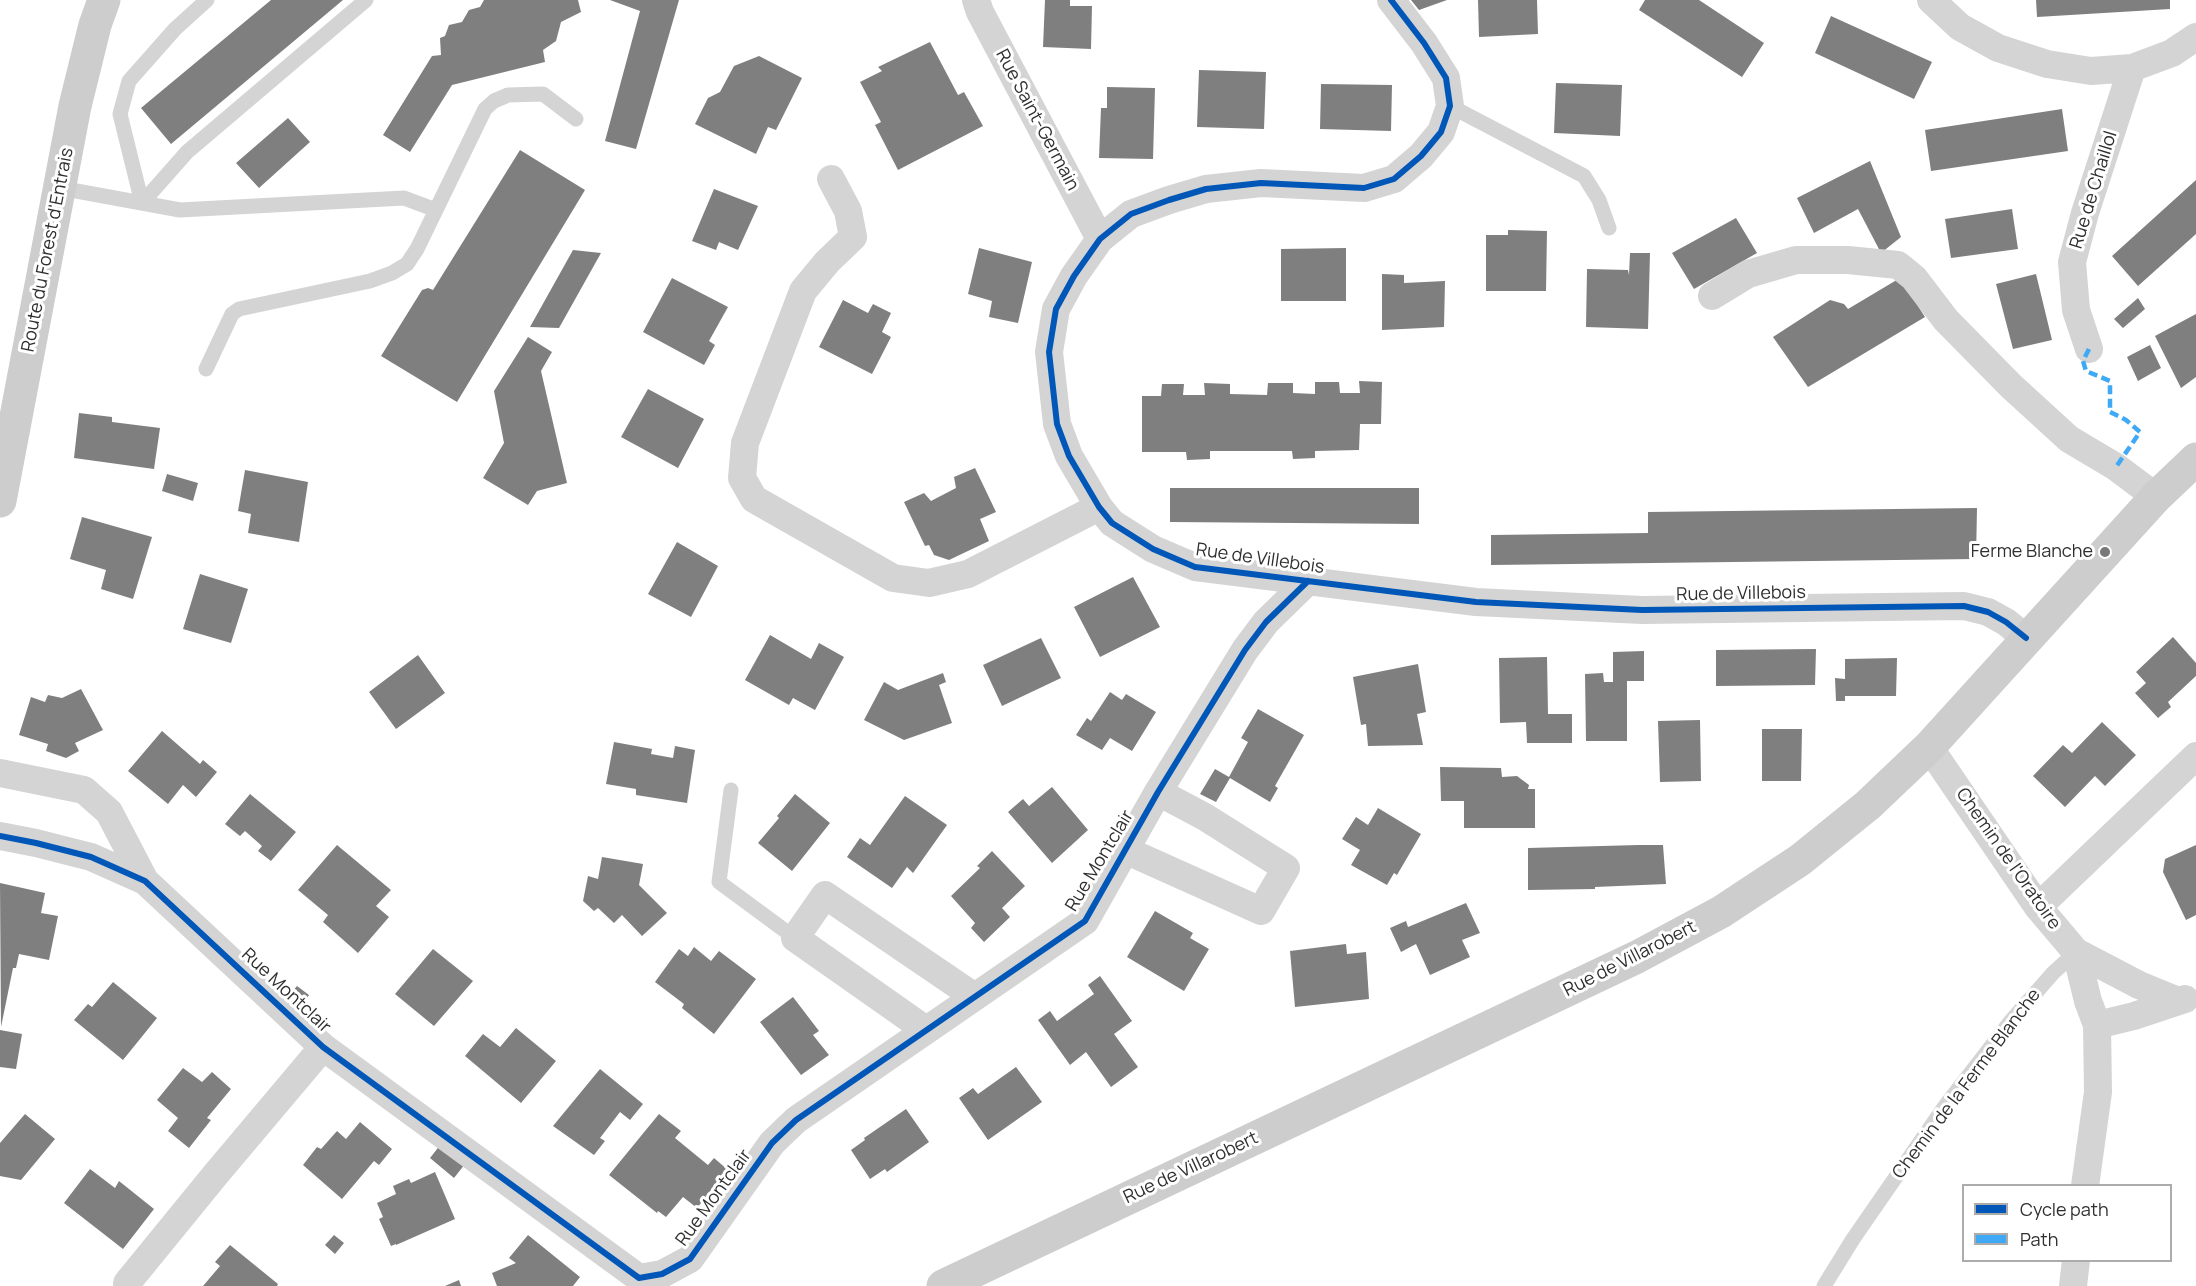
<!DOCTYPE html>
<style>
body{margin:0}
#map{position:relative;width:2196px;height:1286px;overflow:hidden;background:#fff;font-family:Manrope,sans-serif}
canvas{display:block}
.legend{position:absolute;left:1962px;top:1184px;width:210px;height:78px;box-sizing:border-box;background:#fff;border:2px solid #acacac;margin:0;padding:8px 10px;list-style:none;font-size:18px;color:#2f2f2f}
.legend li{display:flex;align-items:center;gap:12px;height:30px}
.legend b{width:30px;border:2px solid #acacac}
</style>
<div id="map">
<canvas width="2196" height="1286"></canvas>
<ul class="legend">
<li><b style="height:8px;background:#0057b8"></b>Cycle path</li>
<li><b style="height:8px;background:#3fa9f5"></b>Path</li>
</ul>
</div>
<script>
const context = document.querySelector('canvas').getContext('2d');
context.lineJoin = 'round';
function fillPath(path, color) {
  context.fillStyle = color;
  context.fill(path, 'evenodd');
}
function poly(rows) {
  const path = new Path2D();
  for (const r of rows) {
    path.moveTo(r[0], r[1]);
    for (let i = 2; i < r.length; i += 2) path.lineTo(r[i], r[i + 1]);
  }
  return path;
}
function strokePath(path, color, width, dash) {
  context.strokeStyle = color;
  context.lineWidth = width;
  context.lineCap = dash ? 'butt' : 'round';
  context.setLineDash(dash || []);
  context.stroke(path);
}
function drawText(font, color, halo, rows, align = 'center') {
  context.font = font + ' Manrope,sans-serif';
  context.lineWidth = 6;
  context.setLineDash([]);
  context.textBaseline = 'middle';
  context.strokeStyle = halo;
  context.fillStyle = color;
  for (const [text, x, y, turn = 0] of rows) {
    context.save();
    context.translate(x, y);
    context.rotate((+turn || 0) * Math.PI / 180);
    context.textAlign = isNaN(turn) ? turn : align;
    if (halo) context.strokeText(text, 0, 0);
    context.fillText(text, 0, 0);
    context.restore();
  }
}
fillPath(poly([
 [271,0,343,0,171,144,141,108],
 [484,0,578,0,581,12,561,22,556,41,543,50,545,62,452,85,410,152,383,135,432,56,441,55,440,38,445,36,449,25,462,22,469,10,480,7],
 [610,0,679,0,636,149,605,141,640,11],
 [1045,0,1070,0,1070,6,1092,6,1091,49,1043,47],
 [1411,0,1447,0,1419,10],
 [1478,0,1537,0,1538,34,1479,37],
 [1645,0,1699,0,1764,43,1742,77,1639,10],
 [2036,0,2170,0,2170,9,2037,17],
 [1831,16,1932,62,1914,99,1815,53],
 [930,42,958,95,964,92,983,126,898,170,875,125,881,122,860,82,882,71,878,67],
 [759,56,802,78,776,130,768,127,756,154,695,124,708,98,720,92,734,66],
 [1199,70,1266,72,1264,129,1197,127],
 [1556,83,1622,85,1620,136,1554,133],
 [1321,84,1392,85,1391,131,1320,129],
 [1107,87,1155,88,1153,159,1099,158,1101,108,1107,108],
 [2062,109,2068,151,1931,171,1925,130],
 [288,118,310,142,259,188,236,163],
 [520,150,585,190,457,402,381,356,422,290,428,288,433,290],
 [1870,161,1901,237,1881,253,1858,209,1814,233,1797,198],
 [2196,180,2196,234,2138,286,2112,256],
 [714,189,758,206,738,250,719,242,716,250,692,241],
 [2012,209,2018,249,1951,258,1945,219],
 [1736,218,1757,253,1694,289,1672,253],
 [1508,230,1547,231,1546,291,1486,291,1486,235,1508,235],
 [979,248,1032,262,1018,323,989,317,992,301,968,294],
 [1346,248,1346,301,1281,301,1281,249],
 [573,250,601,253,559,328,530,327],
 [1630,253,1650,253,1648,329,1586,327,1587,269,1628,270,1629,275],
 [1382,274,1404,275,1404,283,1445,281,1444,327,1382,330],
 [2036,274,2052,340,2013,349,1996,284],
 [672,278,728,307,709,341,715,345,704,365,643,332],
 [1900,278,1925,317,1808,387,1773,337,1830,300,1844,304,1848,309],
 [2138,298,2145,309,2123,328,2114,319],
 [843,300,868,313,873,304,891,313,882,332,891,337,872,374,819,347],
 [2196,314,2196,377,2181,388,2155,336],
 [528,337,552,352,541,371,567,483,537,491,528,505,483,478,504,443,494,391],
 [2150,345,2161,368,2138,381,2127,357],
 [1359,381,1382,382,1381,424,1360,424,1359,450,1315,451,1315,458,1293,459,1292,451,1210,451,1210,459,1187,460,1186,452,1142,452,1142,396,1161,396,1162,384,1184,384,1183,395,1205,395,1204,383,1230,384,1230,394,1267,395,1268,383,1293,383,1293,393,1315,394,1315,382,1339,382,1340,393,1360,393],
 [648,389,704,419,678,468,621,437],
 [79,413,112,417,112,422,160,428,154,469,74,458],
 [975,468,996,512,980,519,989,541,949,560,934,555,929,545,925,546,904,502,924,493,931,501,956,488,954,477],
 [245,470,308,482,299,542,248,533,251,514,238,511],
 [167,474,198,483,193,501,162,491],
 [1170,488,1419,488,1419,524,1170,522],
 [1977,508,1976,559,1491,565,1491,535,1648,533,1648,512],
 [82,517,152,537,133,599,101,589,106,570,70,559],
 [677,542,718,566,691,617,648,594],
 [200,574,248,589,231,643,183,629],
 [1133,577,1160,627,1100,657,1074,607],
 [770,635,811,659,819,643,844,657,815,710,793,698,789,705,745,680],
 [2173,637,2196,663,2196,676,2168,702,2171,707,2158,718,2135,693,2146,683,2136,672],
 [1041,638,1061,678,1002,706,983,665],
 [1816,649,1815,685,1716,686,1716,650],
 [1644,651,1644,681,1627,681,1627,741,1586,741,1585,674,1603,673,1604,682,1613,682,1613,652],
 [418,655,445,693,396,729,369,692],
 [1547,657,1548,714,1572,714,1572,743,1527,743,1526,722,1500,723,1499,658],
 [1897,658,1896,696,1845,696,1845,701,1836,701,1835,678,1845,679,1845,659],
 [1418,664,1426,712,1417,714,1423,745,1368,746,1366,724,1361,725,1353,677],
 [943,673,946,682,939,685,952,723,904,740,864,720,884,682,898,690],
 [81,689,103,730,75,743,79,751,66,758,46,751,48,744,19,735,31,697,45,702,48,695,62,698],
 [1110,692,1122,700,1126,694,1156,712,1132,751,1110,738,1102,750,1076,735,1087,718,1091,721],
 [1258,709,1304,735,1275,786,1278,788,1270,802,1230,778,1216,802,1200,794,1215,769,1229,777,1248,742,1241,738],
 [1700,720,1701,781,1660,782,1658,721],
 [2102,722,2136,755,2105,786,2095,776,2065,807,2033,776,2063,745,2072,753],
 [1762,729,1802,729,1801,781,1762,781],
 [162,731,200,764,203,760,217,772,196,797,183,785,168,804,128,771],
 [614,742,652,749,651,754,673,758,675,746,695,750,687,803,636,795,636,789,606,784],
 [1440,767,1501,768,1502,777,1517,776,1529,785,1528,789,1535,789,1535,828,1464,828,1464,801,1441,801],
 [1052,787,1088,830,1052,863,1008,812,1023,799,1029,806],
 [250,794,296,832,271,861,258,851,262,846,245,831,240,836,225,824],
 [795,794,830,823,792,871,758,843,779,818,777,816],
 [905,796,947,825,913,873,907,867,892,888,847,857,860,838,870,845],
 [1378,808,1421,834,1397,875,1394,873,1387,885,1351,865,1360,850,1342,839,1356,817,1368,825],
 [337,845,391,890,376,906,389,917,358,953,323,922,328,915,298,890],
 [1639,845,1663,845,1666,884,1595,887,1595,889,1528,890,1528,848],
 [2196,845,2196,915,2186,920,2163,872,2165,859],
 [992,851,1025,886,1002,908,1010,917,984,942,971,928,975,923,951,896,980,868,977,866],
 [602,857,643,864,639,885,667,913,642,936,622,915,614,923,598,908,594,911,583,901,588,876,598,879],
 [0,883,45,893,41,913,58,916,49,960,19,954,16,968,13,968,1,1027],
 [1466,903,1480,933,1462,940,1470,957,1430,975,1416,944,1401,952,1390,928,1406,921,1408,927],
 [1155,911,1193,933,1190,938,1209,949,1184,991,1127,957],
 [1346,944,1347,954,1366,952,1369,999,1295,1007,1290,951],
 [694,947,711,961,719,951,756,979,714,1034,682,1008,684,1004,655,982,679,949,688,956],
 [433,949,473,981,434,1026,395,994],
 [1100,976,1132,1021,1114,1034,1138,1067,1111,1087,1086,1052,1070,1065,1038,1020,1050,1011,1057,1021,1094,994,1088,985],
 [113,982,157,1018,123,1060,74,1020,88,1004,92,1007],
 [297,986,309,995,304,1003,291,993],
 [793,997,819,1031,813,1035,829,1055,801,1075,760,1022],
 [516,1028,556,1061,521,1103,465,1056,483,1034,500,1047],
 [0,1030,22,1034,16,1069,0,1067],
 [1016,1067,1042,1102,988,1140,959,1098,973,1088,978,1094],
 [183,1068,202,1082,212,1072,231,1089,207,1118,211,1120,189,1148,168,1131,178,1118,157,1100],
 [600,1069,643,1104,630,1120,620,1112,600,1138,605,1141,594,1155,553,1126],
 [906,1109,929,1142,887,1172,885,1169,870,1179,851,1150,865,1140,864,1138],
 [25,1114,55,1139,21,1180,0,1176,0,1143],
 [659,1114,681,1131,675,1138,708,1165,714,1158,728,1170,697,1208,683,1197,666,1217,658,1211,657,1213,609,1175],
 [360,1122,392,1149,379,1165,374,1161,342,1199,303,1165,317,1147,321,1149,337,1131,346,1139],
 [441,1144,465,1164,454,1178,430,1158],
 [90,1169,115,1188,119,1181,154,1209,123,1249,64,1203],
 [435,1172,455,1219,396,1245,396,1244,391,1246,379,1219,383,1217,377,1203,396,1194,393,1186,409,1179,411,1183],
 [334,1235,344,1243,335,1254,325,1245],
 [528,1235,580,1277,573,1286,497,1286,492,1273,516,1263,509,1258],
 [230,1245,278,1284,277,1286,203,1286,220,1266,215,1262],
 [459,1280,461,1286,445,1286]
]), '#7f7f7f');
strokePath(poly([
 [1450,106,1584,176,1599,200,1609,228],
 [60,188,180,210,404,198,436,210],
 [142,203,187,152,366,0],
 [142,203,120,114,129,81,175,29,207,0],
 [206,369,232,314,239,309,370,281,392,273,407,264,417,249,485,109,494,101,508,95,543,94,576,119],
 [731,790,719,882,795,938],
 [1824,1286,1853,1239,1945,1106,2010,1022,2053,973,2076,952]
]), '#d4d4d4', 15);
strokePath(poly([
 [976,0,980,12,1100,239],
 [1391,0,1424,43,1446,78,1450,106,1441,132,1421,156,1394,179,1364,188,1261,183,1206,189,1169,200,1131,214,1100,239,1074,276,1056,309,1049,352,1057,424,1069,456,1099,507,1112,523,1153,549,1195,567,1476,602,1642,610,1964,606,1988,612,2006,622,2026,638],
 [1931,0,1960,27,1998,48,2047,64,2091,71,2132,68,2172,53,2196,37],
 [831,179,848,211,853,237,827,262,803,291,745,443,742,478,754,499,893,578,929,583,968,574,1099,507],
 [1712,296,1748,274,1796,260,1848,260,1898,265,1914,278,1946,320,2011,386,2069,439,2116,467,2156,497],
 [2089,349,2076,310,2072,262,2085,213,2132,68],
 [1929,747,2038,907,2076,952,2088,1001,2097,1025,2098,1092,2085,1186],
 [0,773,84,790,109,812,145,881],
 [0,836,36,843,91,857,145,881,323,1047,639,1278,662,1274,690,1259,772,1143,796,1120,1085,921,1158,792,1245,650,1266,622,1308,581],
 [1125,850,1261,911,1286,868,1205,817,1158,792],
 [2038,907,2196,756],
 [2076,952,2139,985,2178,1001],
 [2097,1025,2134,1016,2185,999],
 [926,1030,795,938,825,895,975,997],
 [127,1283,216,1174,323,1047],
 [2073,1286,2076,1260]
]), '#d4d4d4', 28);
strokePath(poly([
 [0,501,75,106,95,25,104,0],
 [943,1286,1637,957,1721,912,1800,860,1868,805,1929,747,2156,497,2196,459]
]), '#cdcdcd', 33);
strokePath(poly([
 [2089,349,2083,361,2086,371,2110,381,2110,412,2126,420,2140,432,2116,467]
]), '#3fa9f5', 4.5, [9, 4.5]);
strokePath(poly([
 [1391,0,1424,43,1446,78,1450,106,1441,132,1421,156,1394,179,1364,188,1261,183,1206,189,1169,200,1131,214,1100,239,1074,276,1056,309,1049,352,1057,424,1069,456,1099,507,1112,523,1153,549,1195,567,1476,602,1642,610,1964,606,1988,612,2006,622,2026,638],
 [0,836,36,843,91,857,145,881,323,1047,639,1278,662,1274,690,1259,772,1143,796,1120,1085,921,1158,792,1245,650,1266,622,1308,581]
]), '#0057b8', 6);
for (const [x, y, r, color] of [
 [2105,552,6,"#787878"]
]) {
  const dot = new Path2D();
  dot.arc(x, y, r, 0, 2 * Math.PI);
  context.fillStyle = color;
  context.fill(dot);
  strokePath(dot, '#fff', 2);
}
drawText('18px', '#2f2f2f', '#fff', [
 ["Rue Saint-Germain",1037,120,62],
 ["Rue de Chaillol",2094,190,-73],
 ["Route du Forest d'Entrais",48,250,-79],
 ["Rue de Villebois",1260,559,8],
 ["Rue de Villebois",1741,594,-1],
 ["Chemin de l'Oratoire",2008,859,55],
 ["Rue Montclair",1100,861,-59],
 ["Rue de Villarobert",1630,959,-27],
 ["Rue Montclair",286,991,43],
 ["Chemin de la Ferme Blanche",1967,1084,-53],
 ["Rue de Villarobert",1191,1168,-25],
 ["Rue Montclair",714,1198,-54]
]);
drawText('18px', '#2f2f2f', '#fff', [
 ["Ferme Blanche",2093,552]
], 'right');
</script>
